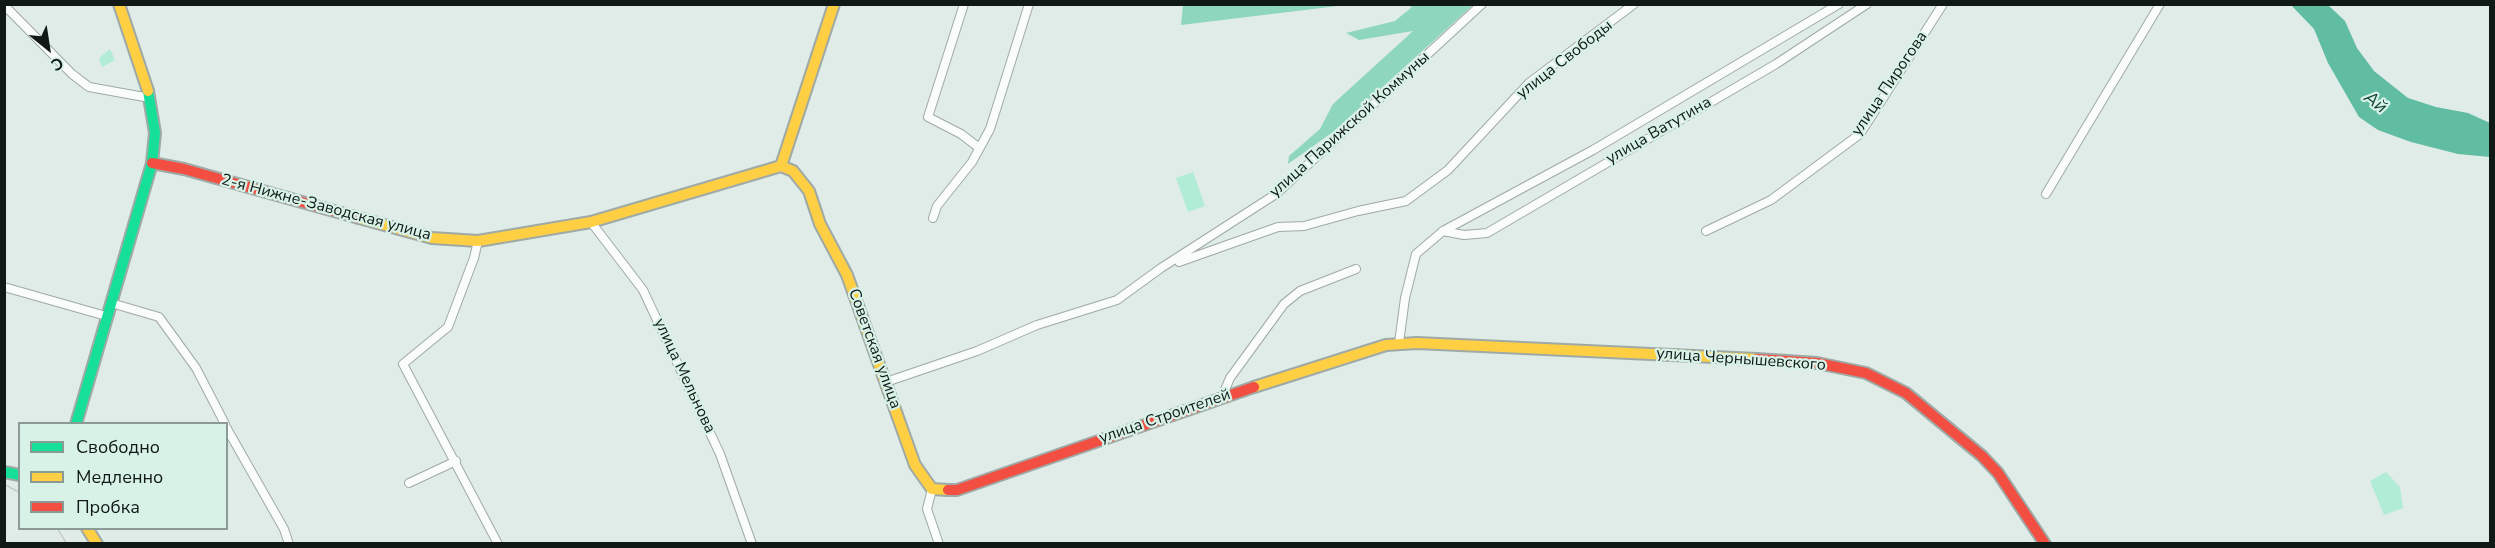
<!DOCTYPE html>
<meta charset="utf-8">
<style>
body{margin:0}
#map{position:relative;width:2495px;height:548px;overflow:hidden;background:#dfece7;font-family:"Nunito Sans",sans-serif}
canvas{display:block}
.frame{position:absolute;inset:0;border:6px solid #101915;pointer-events:none}
.legend{position:absolute;left:18px;top:422px;width:210px;height:108px;box-sizing:border-box;background:#d9f2e8;border:2px solid #899b94;margin:0;padding:8px 10px;list-style:none;font-size:18px;color:#101915}
.legend li{display:flex;align-items:center;gap:12px;height:30px}
.legend b{width:30px;border:2px solid #899b94}
.north{position:absolute;left:18px;top:18px;width:60px;height:60px;-webkit-text-stroke:4px #d9f2e8;paint-order:stroke;rotate:150deg;font-size:16px;font-weight:700;line-height:24px;text-align:center;color:#101915}
.north::after{content:'';display:block;margin:auto;width:21px;height:27px;background:#101915;clip-path:polygon(50% 0,100% 100%,50% 72%,0 100%)}
</style>
<div id="map">
<canvas width="2495" height="548"></canvas>
<div class="frame"></div>
<ul class="legend">
<li><b style="height:8px;background:#16e098"></b>Свободно</li>
<li><b style="height:8px;background:#ffcf43"></b>Медленно</li>
<li><b style="height:8px;background:#f24e42"></b>Пробка</li>
</ul>
<div class="north">С</div>
</div>
<script>
const context = document.querySelector('canvas').getContext('2d');
context.lineJoin = 'round';
function fillPath(path, color) {
  context.fillStyle = color;
  context.fill(path, 'evenodd');
}
function poly(rows) {
  const path = new Path2D();
  for (const r of rows) {
    path.moveTo(r[0], r[1]);
    for (let i = 2; i < r.length; i += 2) path.lineTo(r[i], r[i + 1]);
  }
  return path;
}
function strokePath(path, color, width, dash) {
  context.strokeStyle = color;
  context.lineWidth = width;
  context.lineCap = dash ? 'butt' : 'round';
  context.setLineDash(dash || []);
  context.stroke(path);
}
function drawText(font, color, halo, rows, align = 'center') {
  context.font = font + ' "Nunito Sans",sans-serif';
  context.lineWidth = 4.5;
  context.setLineDash([]);
  context.textBaseline = 'middle';
  context.strokeStyle = halo;
  context.fillStyle = color;
  for (const [text, x, y, turn = 0] of rows) {
    context.save();
    context.translate(x, y);
    context.rotate((+turn || 0) * Math.PI / 180);
    context.textAlign = isNaN(turn) ? turn : align;
    if (halo) context.strokeText(text, 0, 0);
    context.fillText(text, 0, 0);
    context.restore();
  }
}
fillPath(poly([
 [110,49,115,60,102,67,99,58],
 [1193,172,1205,206,1188,212,1176,178],
 [2386,472,2400,487,2403,508,2384,515,2370,481]
]), '#b1edd6');
fillPath(poly([
 [1183,5,1183,4,1346,5,1181,25],
 [1406,5,1473,5,1333,132,1288,164,1289,156,1320,129,1333,104,1413,31,1359,40,1346,33,1395,21,1412,7]
]), '#8fd6be');
fillPath(poly([
 [2291,5,2328,5,2345,21,2357,48,2374,71,2408,98,2436,107,2468,113,2490,123,2490,157,2458,154,2411,142,2378,130,2359,117,2328,63,2314,29]
]), '#60bda2');
const street = poly([
 [964,4,928,117,961,134,978,147],
 [4,5,72,74,89,87,150,98],
 [2046,194,2160,4],
 [933,218,937,206,972,162,990,129,1029,4],
 [591,222,643,290,720,454,752,544],
 [1443,231,1464,235,1487,233,1776,64,1867,4],
 [1706,231,1771,200,1860,134,1943,4],
 [478,241,474,258,448,327,403,364,498,544],
 [1179,262,1278,227,1304,226,1358,211,1406,201,1448,170,1529,83,1634,4],
 [4,287,106,316],
 [111,303,159,317,196,368,225,424],
 [1399,343,1405,298,1416,254,1443,231,1593,150,1839,4],
 [886,382,977,351,1037,325,1117,300,1161,268,1276,194,1482,4],
 [1222,397,1230,378,1284,304,1300,291,1356,269],
 [226,427,284,529,289,544],
 [409,483,456,461],
 [932,489,927,509,939,544]
]);
const fast = poly([
 [76,424,152,163,155,133,148,91],
 [4,472,20,475]
]);
const slow = poly([
 [119,4,148,91],
 [781,166,793,171,809,191,820,224,847,275,915,465,932,489,948,490],
 [781,166,834,4],
 [359,218,432,238,478,241,591,222,781,166],
 [1254,387,1386,345,1417,343,1757,359],
 [87,528,97,544]
]);
const jam = poly([
 [152,163,184,169,359,218],
 [1757,359,1817,363,1866,373,1906,393,1982,456,1998,473,2045,544],
 [948,490,957,490,1254,387]
]);
strokePath(street, '#9fa9a6', 10);
strokePath(fast, '#9fa9a6', 14);
strokePath(slow, '#9fa9a6', 14);
strokePath(jam, '#9fa9a6', 14);
strokePath(street, '#fafcfb', 8);
strokePath(fast, '#16e098', 10);
strokePath(slow, '#ffcf43', 10);
strokePath(jam, '#f24e42', 10);
strokePath(poly([
 [4,484,20,493],
 [57,528,67,544]
]), '#c8ccca', 1.5);
drawText('16px', '#101915', '#d9f2e8', [
 ["улица Свободы",1565,60,-38],
 ["улица Пирогова",1890,84,-56],
 ["улица Парижской Коммуны",1350,125,-42],
 ["улица Ватутина",1659,131,-30],
 ["2-я Нижне-Заводская улица",326,208,15],
 ["Советская улица",874,349,70],
 ["улица Чернышевского",1741,360,4],
 ["улица Мельнова",684,376,65],
 ["улица Строителей",1165,417,-19]
]);
drawText('italic 18px', '#114434', '#d9f2e8', [
 ["Ай",2375,103,38]
]);
</script>
